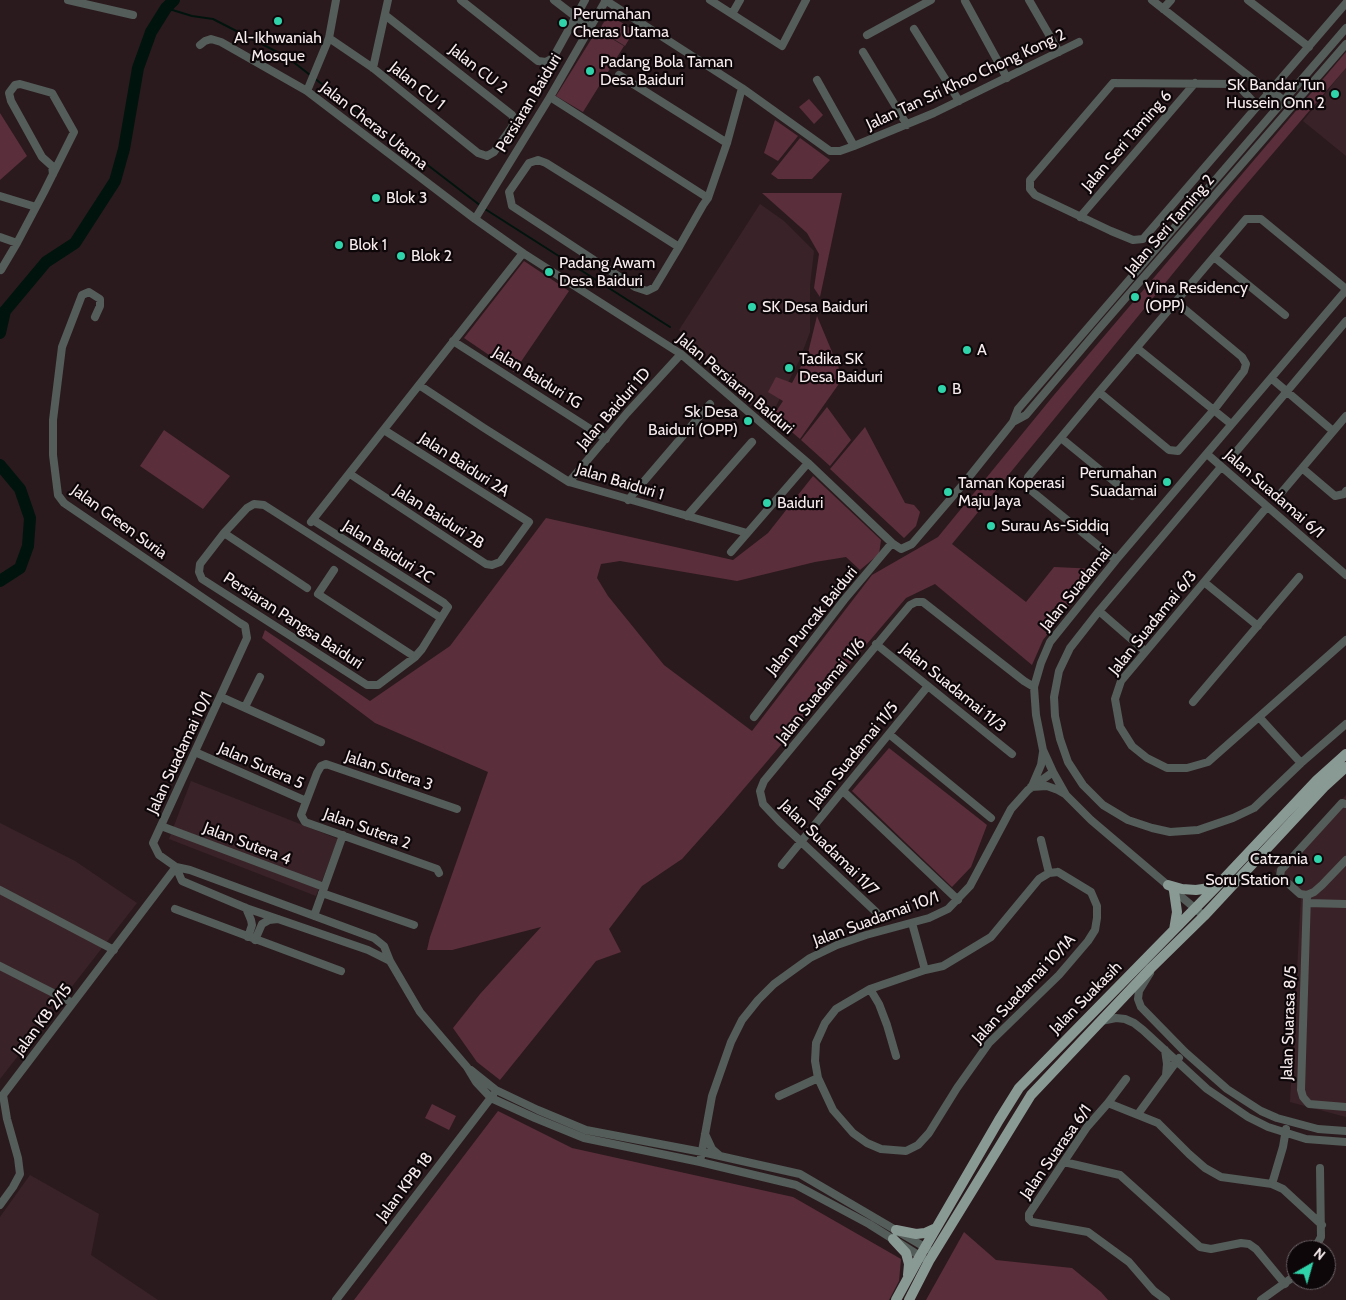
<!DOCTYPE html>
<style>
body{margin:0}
#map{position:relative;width:1346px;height:1300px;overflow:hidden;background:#2a1a1e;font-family:Cabin,sans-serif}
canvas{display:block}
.north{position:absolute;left:1286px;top:1240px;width:50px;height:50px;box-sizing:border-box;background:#0e0709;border:1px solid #6b6365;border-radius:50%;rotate:38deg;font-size:14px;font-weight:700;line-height:20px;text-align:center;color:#f7ecee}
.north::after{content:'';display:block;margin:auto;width:18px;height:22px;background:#2fd4aa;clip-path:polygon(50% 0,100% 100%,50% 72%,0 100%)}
</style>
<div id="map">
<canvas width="1346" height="1300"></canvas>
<div class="north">N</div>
</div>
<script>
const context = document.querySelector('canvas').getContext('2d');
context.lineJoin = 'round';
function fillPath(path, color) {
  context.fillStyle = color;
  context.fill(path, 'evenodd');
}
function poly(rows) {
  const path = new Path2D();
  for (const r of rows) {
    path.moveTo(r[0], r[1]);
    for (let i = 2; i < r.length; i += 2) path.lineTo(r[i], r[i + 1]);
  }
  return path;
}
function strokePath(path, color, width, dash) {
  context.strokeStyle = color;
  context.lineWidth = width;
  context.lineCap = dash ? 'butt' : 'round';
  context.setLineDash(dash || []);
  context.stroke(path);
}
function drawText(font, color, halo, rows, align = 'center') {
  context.font = font + ' Cabin,sans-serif';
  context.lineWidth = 4.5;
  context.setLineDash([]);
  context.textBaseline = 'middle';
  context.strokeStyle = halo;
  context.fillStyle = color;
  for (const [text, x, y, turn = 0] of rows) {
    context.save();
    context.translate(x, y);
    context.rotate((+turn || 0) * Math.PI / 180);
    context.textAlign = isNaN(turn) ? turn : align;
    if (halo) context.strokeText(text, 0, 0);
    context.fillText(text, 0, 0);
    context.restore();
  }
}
fillPath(poly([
 [1346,68,1346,156,1303,121],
 [760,204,784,221,814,251,810,285,810,332,799,361,770,418,740,398,679,330],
 [191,781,338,839,316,896,169,839],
 [1346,795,1346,1117,1290,1102,1301,896,1274,871],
 [0,823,75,861,137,903,0,1079],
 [30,1175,99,1214,91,1255,158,1300,0,1300,0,1217]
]), '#392329');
fillPath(poly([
 [609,14,634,31,625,46,599,30],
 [597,30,624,46,583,112,556,96],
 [1346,52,1346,68,1233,200,952,544,1026,602,1054,567,1098,569,1043,640,1032,665,935,584,906,598,724,812,682,859,642,886,609,929,621,952,596,961,500,1080,477,1062,453,1028,480,994,541,927,452,950,427,950,430,937,488,772,375,723,262,638,265,630,370,701,450,646,546,518,733,560,768,533,813,476,881,540,879,554,860,570,846,557,815,562,737,581,620,561,601,564,597,578,608,596,664,665,752,731,872,575,938,537,1054,395],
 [809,99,823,115,814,124,799,107],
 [0,113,27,156,0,180],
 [775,120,798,136,778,161,764,153],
 [800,138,830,160,812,179,778,179,771,174],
 [762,193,842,193,820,297,814,288,819,254,807,233],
 [524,261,569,291,514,372,464,338],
 [817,316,843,378,800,439,773,416,783,401,768,392,776,377,792,383,808,353],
 [827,407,851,440,830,466,801,440],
 [865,427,905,503,914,505,920,512,916,526,904,538,830,469],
 [164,430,230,476,203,509,140,466],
 [889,748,987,825,971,867,952,887,852,791],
 [432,1104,456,1116,449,1130,425,1118],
 [498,1111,572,1148,793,1197,901,1259,899,1281,889,1300,354,1300],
 [964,1232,996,1260,1072,1268,1101,1292,1108,1300,926,1300]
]), '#5b2e3c');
strokePath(poly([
 [166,8,192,16,213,19,287,57,310,75],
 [314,78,481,206],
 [485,209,670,327]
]), '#00140d', 2);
strokePath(poly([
 [0,333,5,311,46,262,75,243,115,181,124,149,138,68,151,32,166,8,174,0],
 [0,465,20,489,30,518,28,546,20,568,0,581]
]), '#00140d', 12);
strokePath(poly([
 [68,0,133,15],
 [461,0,538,61,546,62,553,58,585,0],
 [554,0,589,27],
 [605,0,742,88,830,151,840,151,854,146,934,113,1079,42],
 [710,0,782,46,806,0],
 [1029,0,1059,52],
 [1152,0,1269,92,1277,95,1287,103],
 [1248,0,1309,47],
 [965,1,1007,78],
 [1163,9,1171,0],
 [732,14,740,0],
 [914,29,959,101],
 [867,35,931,0],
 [329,38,373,68,478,153,487,156,494,152,512,127,514,120,512,115,385,15],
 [200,45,205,41,211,39,221,42,307,91,475,219,523,253,681,354,808,463,892,543,901,549,912,544,965,482,1013,422,1018,409,1346,28],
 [863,52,907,125],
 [373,68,388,0],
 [619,75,727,143],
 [817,80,854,146],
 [307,91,329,38,336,0],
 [550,97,708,198],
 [1257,106,1237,84,1113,83,1030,180,1030,189,1035,195,1111,231,1133,240,1143,239,1346,3],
 [0,196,36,207],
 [1080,217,1195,83],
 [475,219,550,97,606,0],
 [0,237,17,243,44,192,74,132,52,93,20,84,15,85,9,93,11,101,42,157,52,166,53,174],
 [679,247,594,193,546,163,538,160,529,163,509,192,512,206,635,287,647,291,655,287,679,247,703,205,708,198,727,143,742,88],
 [1214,257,1285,315],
 [1,270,17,243],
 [95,317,100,306,100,299,89,292,82,295,62,347,53,420,53,455,58,495,64,503,240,623,245,626,247,638,153,843,159,855,176,867,190,870,374,938,384,946,390,961,420,1012,467,1067,476,1082,491,1098,535,1118,584,1138,700,1162,796,1185,869,1224,923,1258],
 [453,341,606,439],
 [1137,348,1231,424],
 [1271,378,1333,431],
 [419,385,484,428,569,482,747,533],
 [1099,392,1169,450,1178,451,1213,411,1244,371,1246,364,1242,357,1176,302],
 [1013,422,1026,415,1097,331,1346,44],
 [1061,438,1132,496],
 [1207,454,1346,575],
 [1230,459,1346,321],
 [1221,467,1099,611,1070,648,1059,671,1054,697,1055,716,1060,739,1068,762,1083,785,1103,805,1128,820,1152,828,1170,832,1198,830,1233,818,1254,808,1301,763,1346,724],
 [1302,468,1335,496,1344,494,1346,491],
 [350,474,486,564,492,565,500,562,529,522,384,430],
 [569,482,627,413,681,354],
 [1276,499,1346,416],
 [628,500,710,404],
 [1267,507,1121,681,1115,699,1120,727,1132,746,1147,758,1167,768,1187,768,1208,762,1346,640],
 [687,516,752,442],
 [313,520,444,603,448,607,422,649,415,657,378,685,367,685,202,579,199,572,200,564,224,533,247,508,254,504,264,505,441,618],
 [311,522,523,253],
 [224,533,307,588],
 [731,552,808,463],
 [1116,560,1028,488,1028,477,1099,392,1246,219,1261,219,1346,289],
 [334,570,318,594,415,657],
 [1204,582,1258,626],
 [1099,611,1145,651],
 [876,644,1012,754],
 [221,697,321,742],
 [1193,702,1299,577],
 [245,707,260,677],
 [754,717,844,600,892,543],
 [1259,717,1301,763],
 [889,734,991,818],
 [195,752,306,801],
 [1032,786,1041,765,1043,752],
 [1031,787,1047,786,1058,790,1065,794],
 [843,791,958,900],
 [1346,804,1342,803,1281,870,1280,876,1300,894,1307,895,1314,892,1322,885,1346,860],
 [161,826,324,887],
 [1041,840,1049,873],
 [782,865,928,686],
 [176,867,182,881,246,908,368,950,390,961],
 [1058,872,1091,892,1097,906,1097,918,1095,930,1088,941,1059,975,989,1043,957,1088,929,1133,918,1145,906,1151,881,1149,867,1143,853,1133,833,1110,818,1078,815,1061,816,1043,825,1023,836,1009,870,989,925,970,943,966,991,937,1039,879,1049,873,1058,872],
 [439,873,437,869,305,822,301,815,317,773,321,766,326,764,457,809],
 [0,890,114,950],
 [322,893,414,925],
 [1307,895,1301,1090,1303,1097,1309,1104,1346,1107],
 [1307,903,1346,904],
 [246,908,251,920,252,925,248,937],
 [175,909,341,971],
 [876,912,779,821,763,804,760,791,764,781,894,624,910,605,916,602,923,602,1024,681,1034,687],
 [314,916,343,835],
 [1204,916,1091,820,1066,795,1053,772,1043,750,1036,715,1034,687,1041,663,1050,642,1116,560,1346,290],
 [912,923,925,970],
 [255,940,262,924,269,920,278,919],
 [0,966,73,1003],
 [1150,973,1139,991,1138,999,1141,1007,1185,1052,1227,1089,1261,1111,1277,1118,1318,1129,1346,1131],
 [870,989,879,1004,887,1025,896,1056],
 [1101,1021,1116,1018,1125,1019,1134,1023,1143,1030,1207,1089,1248,1117,1268,1127,1306,1139,1346,1142],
 [1165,1050,1167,1064,1166,1075],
 [471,1070,496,1090,538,1110,586,1130,702,1152,800,1174,928,1249],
 [1126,1079,1108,1103,1087,1127,1029,1214,1029,1219,1032,1222,1088,1232,1129,1262,1154,1291,1166,1300],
 [779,1096,818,1078],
 [1108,1103,1158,1123,1189,1154,1205,1168,1221,1177,1272,1184,1283,1189,1322,1225],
 [1138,1114,1179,1058],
 [705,1134,712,1149,719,1155],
 [700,1162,712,1096,731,1042,742,1020,758,1000,774,984,810,958,837,945,866,935,929,918,948,909,970,886,1011,809,1028,790,1053,772],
 [1064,1162,1120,1175,1200,1247,1211,1249,1241,1243,1249,1244,1256,1249,1285,1284],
 [1272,1184,1283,1147,1286,1129],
 [0,1205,13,1187,20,1174,18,1158,7,1119,3,1095,176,867],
 [1314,1250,1321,1237,1320,1168],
 [336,1300,493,1095],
 [1261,1300,1296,1275]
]), '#545d59', 8);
strokePath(poly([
 [1168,885,1182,889,1196,890,1216,887],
 [1174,930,1177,912,1174,891],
 [896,1230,916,1234,925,1233,936,1228],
 [893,1239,906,1253,909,1264,908,1275],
 [896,1300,920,1256,999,1120,1019,1088,1216,887,1317,780,1346,754],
 [909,1300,929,1261,1031,1095,1151,968,1204,916,1324,787,1346,767]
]), '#899a94', 10);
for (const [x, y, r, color] of [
 [278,21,5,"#2fd4aa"],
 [563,23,5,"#2fd4aa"],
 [590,71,5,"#2fd4aa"],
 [1335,94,5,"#2fd4aa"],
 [376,198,5,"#2fd4aa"],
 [339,245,5,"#2fd4aa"],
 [401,256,5,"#2fd4aa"],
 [549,272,5,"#2fd4aa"],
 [1135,297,5,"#2fd4aa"],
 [752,307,5,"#2fd4aa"],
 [967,350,5,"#2fd4aa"],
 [789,368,5,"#2fd4aa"],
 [942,389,5,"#2fd4aa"],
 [748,421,5,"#2fd4aa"],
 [1167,482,5,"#2fd4aa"],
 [948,492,5,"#2fd4aa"],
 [767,503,5,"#2fd4aa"],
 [991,526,5,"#2fd4aa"],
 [1318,859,5,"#2fd4aa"],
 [1299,880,5,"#2fd4aa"]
]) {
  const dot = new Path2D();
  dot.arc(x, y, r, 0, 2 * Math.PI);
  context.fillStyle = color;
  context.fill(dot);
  strokePath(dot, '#0e0709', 2);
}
drawText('16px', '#f7ecee', '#0e0709', [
 ["Perumahan",573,14],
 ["Cheras Utama",573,32],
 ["Al-Ikhwaniah",278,38,"center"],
 ["Mosque",278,56,"center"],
 ["Padang Bola Taman",600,62],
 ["Desa Baiduri",600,80],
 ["SK Bandar Tun",1325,85,"right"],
 ["Hussein Onn 2",1325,103,"right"],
 ["Blok 3",386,198],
 ["Blok 1",349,245],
 ["Blok 2",411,256],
 ["Padang Awam",559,263],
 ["Desa Baiduri",559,281],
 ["Vina Residency",1145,288],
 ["(OPP)",1145,306],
 ["SK Desa Baiduri",762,307],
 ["A",977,350],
 ["Tadika SK",799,359],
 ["Desa Baiduri",799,377],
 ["B",952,389],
 ["Sk Desa",738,412,"right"],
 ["Baiduri (OPP)",738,430,"right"],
 ["Perumahan",1157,473,"right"],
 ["Suadamai",1157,491,"right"],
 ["Taman Koperasi",958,483],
 ["Maju Jaya",958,501],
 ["Baiduri",777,503],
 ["Surau As-Siddiq",1001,526],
 ["Catzania",1308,859,"right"],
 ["Soru Station",1289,880,"right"]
], 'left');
drawText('16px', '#f7ecee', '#0e0709', [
 ["Jalan CU 2",478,69,38],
 ["Jalan Tan Sri Khoo Chong Kong 2",966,80,-25],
 ["Jalan CU 1",417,86,39],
 ["Persiaran Baiduri",529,103,-59],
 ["Jalan Cheras Utama",374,126,38],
 ["Jalan Seri Taming 6",1127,141,-49],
 ["Jalan Seri Taming 2",1170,225,-49],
 ["Jalan Baiduri 1G",537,378,32],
 ["Jalan Persiaran Baiduri",735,384,40],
 ["Jalan Baiduri 1D",614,409,-49],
 ["Jalan Baiduri 2A",464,465,33],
 ["Jalan Baiduri 1",620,482,17],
 ["Jalan Suadamai 6/1",1274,494,41],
 ["Jalan Baiduri 2B",439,517,33],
 ["Jalan Green Suria",119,522,36],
 ["Jalan Baiduri 2C",388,552,32],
 ["Jalan Suadamai",1076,589,-51],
 ["Persiaran Pangsa Baiduri",293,621,33],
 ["Jalan Puncak Baiduri",812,621,-51],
 ["Jalan Suadamai 6/3",1153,623,-51],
 ["Jalan Suadamai 11/3",953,688,39],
 ["Jalan Suadamai 11/6",821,691,-51],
 ["Jalan Suadamai 10/1",180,753,-65],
 ["Jalan Suadamai 11/5",854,755,-51],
 ["Jalan Sutera 5",261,766,24],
 ["Jalan Sutera 3",389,771,19],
 ["Jalan Sutera 2",367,829,20],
 ["Jalan Sutera 4",247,844,21],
 ["Jalan Suadamai 11/7",829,848,44],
 ["Jalan Suadamai 10/1",876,919,-20],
 ["Jalan Suadamai 10/1A",1024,989,-47],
 ["Jalan Suakasih",1086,998,-45],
 ["Jalan KB 2/15",43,1020,-53],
 ["Jalan Suarasa 8/5",1289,1023,-88],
 ["Jalan Suarasa 6/1",1056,1152,-55],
 ["Jalan KPB 18",405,1187,-53]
]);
</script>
